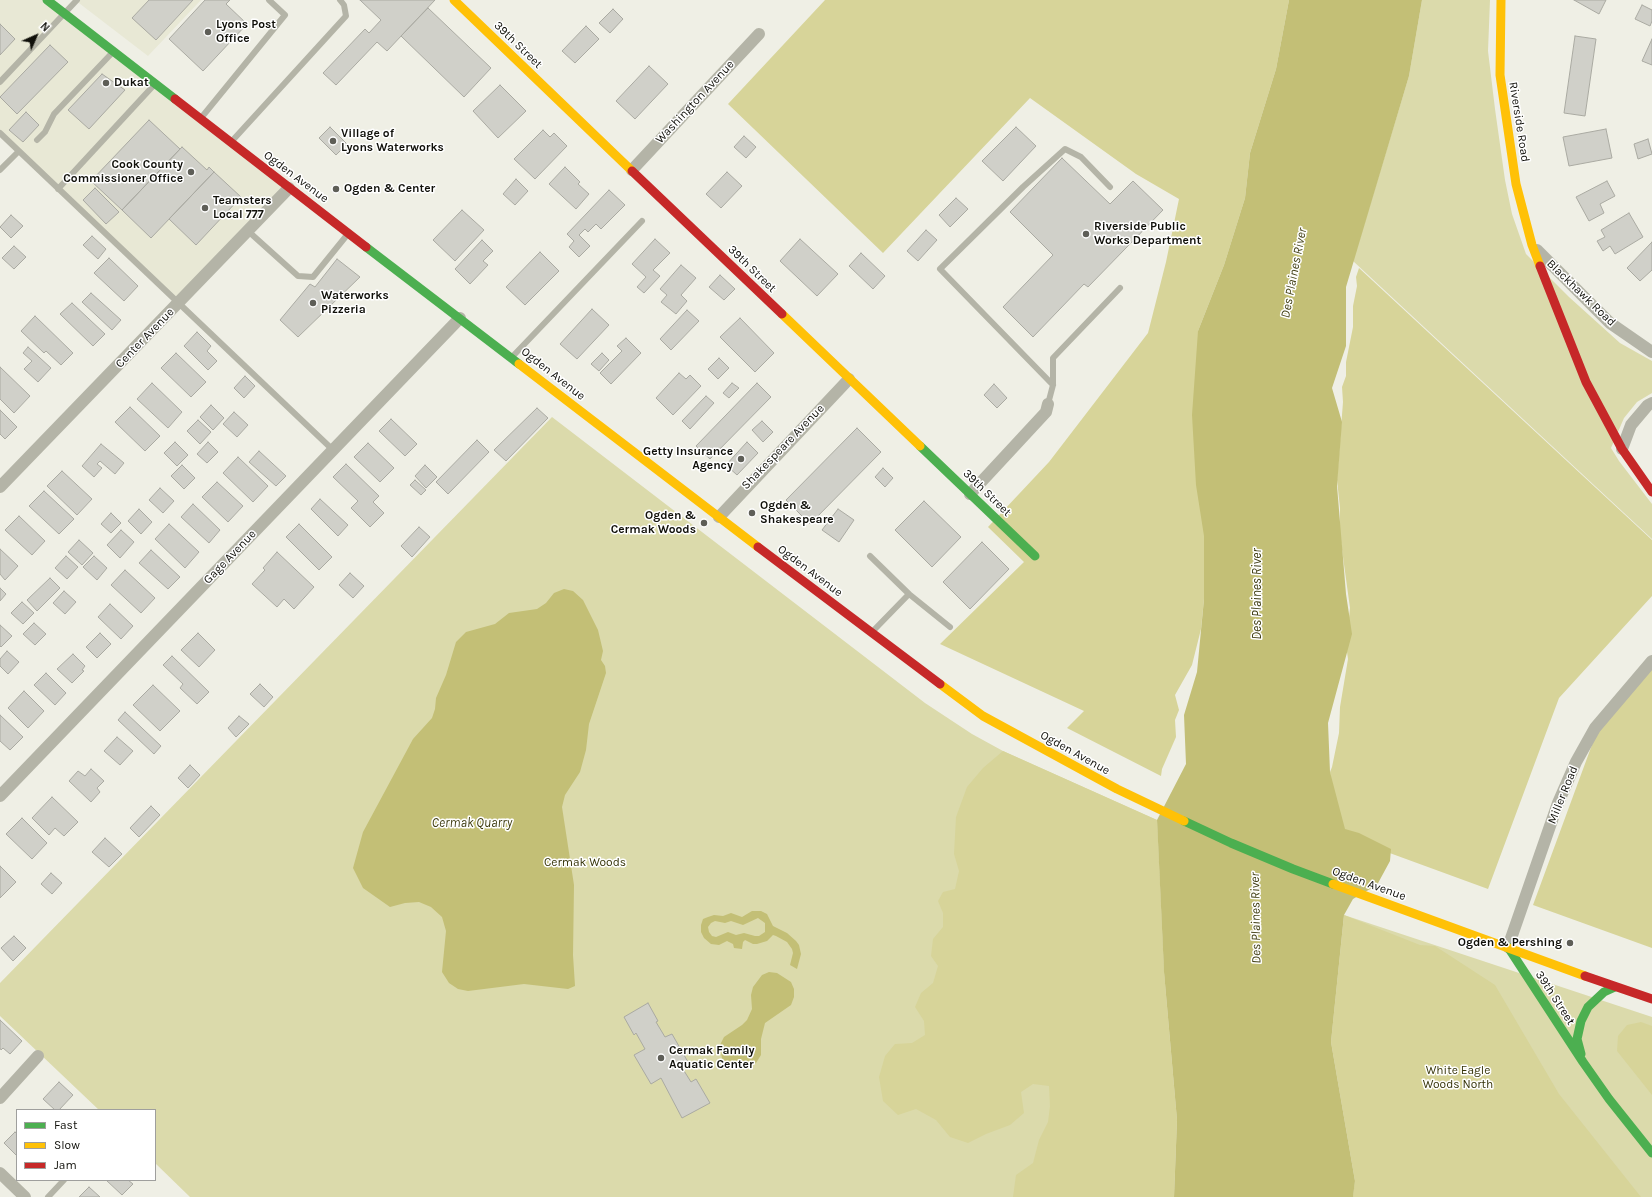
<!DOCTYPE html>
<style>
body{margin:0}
#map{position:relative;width:1652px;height:1197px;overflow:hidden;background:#efefe5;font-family:Karla,sans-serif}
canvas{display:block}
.legend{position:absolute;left:16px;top:1109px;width:140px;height:72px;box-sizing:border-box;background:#fff;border:1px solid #9f9f9d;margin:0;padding:5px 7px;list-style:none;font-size:12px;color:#10100a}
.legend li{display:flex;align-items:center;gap:8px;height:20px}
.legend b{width:20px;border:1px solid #9f9f9d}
.north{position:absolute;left:16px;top:16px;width:40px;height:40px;-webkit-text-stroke:3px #fff;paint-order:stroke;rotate:45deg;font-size:11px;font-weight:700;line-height:16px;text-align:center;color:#10100a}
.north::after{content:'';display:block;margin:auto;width:14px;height:18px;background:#10100a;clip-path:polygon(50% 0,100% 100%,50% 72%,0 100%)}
</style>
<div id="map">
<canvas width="1652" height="1197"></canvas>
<ul class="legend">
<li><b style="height:5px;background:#4caf50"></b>Fast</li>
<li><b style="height:5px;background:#ffc107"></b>Slow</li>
<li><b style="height:5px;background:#c62828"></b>Jam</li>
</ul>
<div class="north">N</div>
</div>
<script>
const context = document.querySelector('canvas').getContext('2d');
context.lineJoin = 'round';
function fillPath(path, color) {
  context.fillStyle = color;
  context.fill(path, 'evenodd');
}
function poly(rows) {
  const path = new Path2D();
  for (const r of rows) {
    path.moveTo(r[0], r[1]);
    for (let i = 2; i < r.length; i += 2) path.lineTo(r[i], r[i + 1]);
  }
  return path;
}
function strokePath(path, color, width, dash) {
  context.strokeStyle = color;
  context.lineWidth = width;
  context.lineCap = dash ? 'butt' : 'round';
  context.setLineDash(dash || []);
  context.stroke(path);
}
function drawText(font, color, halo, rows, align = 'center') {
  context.font = font + ' Karla,sans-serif';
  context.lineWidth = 3;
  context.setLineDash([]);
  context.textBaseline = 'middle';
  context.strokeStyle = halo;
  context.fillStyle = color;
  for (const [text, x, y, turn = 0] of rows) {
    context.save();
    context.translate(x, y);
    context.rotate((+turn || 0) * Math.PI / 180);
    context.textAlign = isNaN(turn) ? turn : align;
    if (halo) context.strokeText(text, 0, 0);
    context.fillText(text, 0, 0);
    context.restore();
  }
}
fillPath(poly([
 [0,0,42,0,284,188,175,300,0,133],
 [75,0,201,0,148,56]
]), '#e8e8d5');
fillPath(poly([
 [1422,0,1490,0,1488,51,1495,109,1505,180,1512,214,1526,254,1569,297,1620,343,1652,361,1652,393,1637,402,1624,418,1611,448,1619,461,1652,504,1652,539,1353,261,1409,76],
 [552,417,925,703,972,734,1003,751,1157,820,1174,1197,190,1197,155,1163,155,1110,99,1110,0,1016,0,983],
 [1344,915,1652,1017,1652,1197,1353,1197,1355,1181]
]), '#dbdaab');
fillPath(poly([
 [825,0,1289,0,1276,69,1250,153,1245,198,1224,265,1198,331,1213,508,1201,629,1192,665,1175,695,1179,710,1175,720,1176,737,1162,769,1161,776,1067,728,1084,711,940,644,1024,562,988,527,1049,462,1148,333,1166,262,1179,199,1136,174,1030,98,883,253,728,104],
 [1359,268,1652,540,1652,596,1559,698,1488,889,1335,833,1330,772,1332,767,1339,733,1340,707,1348,659,1346,645,1350,608,1340,535,1340,508,1337,480,1343,402,1342,387,1346,376,1346,362,1353,327,1353,306,1357,286,1356,277],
 [1652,667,1652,948,1533,905,1600,723],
 [1003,751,1157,820,1164,972,1177,1120,1174,1197,1013,1197,1016,1175,1033,1163,1039,1140,1048,1122,1050,1106,1049,1086,1033,1084,1021,1092,1024,1113,1010,1125,986,1134,968,1143,950,1137,936,1120,916,1109,898,1115,883,1101,879,1077,885,1056,895,1044,912,1043,925,1035,924,1021,915,1007,921,993,933,983,938,966,931,956,933,939,943,927,943,913,938,901,943,892,955,889,959,871,954,854,956,817,967,787,983,768],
 [1344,915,1420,945,1435,946,1495,985,1559,1094,1641,1197,1353,1197,1355,1181,1331,1042],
 [1641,1022,1652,1026,1652,1095,1617,1051,1618,1036,1627,1025]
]), '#d7d499');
fillPath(poly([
 [1289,0,1422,0,1409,76,1346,287,1346,346,1332,388,1342,422,1337,486,1346,594,1352,634,1328,723,1330,772,1345,829,1359,833,1391,849,1390,861,1377,885,1353,899,1344,915,1331,1042,1355,1181,1353,1197,1174,1197,1177,1120,1164,972,1157,820,1186,764,1184,715,1197,672,1204,599,1204,536,1196,485,1192,415,1198,331,1224,265,1245,198,1250,153,1276,69],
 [564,589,573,591,583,600,598,630,603,651,601,660,605,666,606,673,589,724,586,750,580,772,565,795,562,807,574,885,573,955,575,986,568,989,524,984,468,991,458,989,449,983,442,972,446,931,442,917,431,907,419,902,405,903,390,907,363,888,353,868,363,832,413,739,432,718,435,709,436,698,446,675,456,642,466,632,495,624,509,613,537,609,546,603,554,593],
 [752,911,761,911,767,914,773,926,787,933,796,941,799,945,801,954,797,969,790,965,793,953,792,949,787,942,776,936,773,935,767,941,757,944,753,944,745,940,743,942,742,949,734,948,733,944,727,941,719,945,711,944,704,938,701,932,701,925,703,919,708,917,714,915,723,916,731,913,742,917],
 [758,918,765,923,765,932,759,936,755,936,744,933,736,935,728,932,716,937,712,936,709,932,708,927,711,923,715,921,725,923,731,921,743,925],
 [769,972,777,973,791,982,794,989,794,997,791,1005,765,1023,761,1039,761,1055,756,1063,748,1069,734,1069,727,1066,722,1059,720,1045,724,1037,742,1025,747,1020,752,1009,751,995,753,987,762,975]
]), '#c3bf76');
const building = poly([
 [149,0,193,0,156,40,132,18,149,0],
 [205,0,230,0,226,4,247,24,203,71,169,39,205,0],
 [360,0,435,0,387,51,377,42,336,85,323,73,365,29,369,33,381,20,360,0],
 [1574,0,1606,0,1599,14,1574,0],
 [1642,5,1652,10,1652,21,1650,26,1635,19,1642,5],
 [428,8,491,68,464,97,401,36,428,8],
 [613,9,623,19,610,33,599,23,613,9],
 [0,24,15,39,0,55,0,24],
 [586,26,599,39,575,63,562,51,586,26],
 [1575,36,1596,39,1585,116,1564,113,1575,36],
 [1652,39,1652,65,1642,61,1652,39],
 [50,45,68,62,17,114,0,97,50,45],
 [649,66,668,84,635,119,616,101,649,66],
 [102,74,125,90,89,129,68,110,102,74],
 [500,85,526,111,498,138,473,111,500,85],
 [26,112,39,125,23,142,9,130,26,112],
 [149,120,180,149,122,210,91,181,149,120],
 [330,127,347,144,336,155,319,138,330,127],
 [1016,127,1036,146,1003,181,982,161,1016,127],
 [1606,129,1612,158,1569,166,1563,137,1606,129],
 [543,130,550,137,554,133,567,146,535,179,514,159,543,130],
 [744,136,756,147,746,158,734,147,744,136],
 [1648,139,1652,154,1638,159,1634,144,1648,139],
 [182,147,207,170,209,167,214,172,151,238,122,210,182,147],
 [1062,158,1110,204,1133,181,1163,210,1088,287,1084,284,1033,337,1003,307,1053,255,1010,212,1062,158],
 [565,167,580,182,578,184,589,194,576,209,549,184,565,167],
 [214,172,241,197,196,245,169,219,214,172],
 [727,172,742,186,721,208,706,194,727,172],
 [516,179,528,191,515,205,503,194,516,179],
 [1607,181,1615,196,1600,204,1604,213,1589,221,1576,197,1607,181],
 [95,188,119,212,106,224,83,200,95,188],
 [609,190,625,205,601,229,596,224,588,232,585,229,579,235,590,246,579,257,569,247,574,241,567,234,609,190],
 [956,198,968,209,950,227,939,215,956,198],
 [462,210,484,230,455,261,433,240,462,210],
 [1629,213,1643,237,1615,254,1610,246,1603,251,1597,241,1605,237,1601,230,1629,213],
 [11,215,23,226,11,238,0,227,11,215],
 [926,230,937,240,918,261,907,251,926,230],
 [92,236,106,249,98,259,83,245,92,236],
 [655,239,670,253,653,270,660,276,644,293,637,287,646,277,632,264,655,239],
 [800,239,838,274,817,296,780,261,800,239],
 [482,240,493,251,483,261,488,265,470,284,455,269,482,240],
 [1652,242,1652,270,1640,281,1627,268,1652,242],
 [14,246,26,257,14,269,2,258,14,246],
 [540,252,559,271,525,305,506,287,540,252],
 [861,253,885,276,873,289,849,266,861,253],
 [109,258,138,286,124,301,94,273,109,258],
 [337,259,360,277,298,337,280,320,310,284,315,287,337,259],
 [681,265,696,278,681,295,687,301,676,314,661,302,667,295,660,289,681,265],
 [720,275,735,289,724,300,709,287,720,275],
 [91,293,121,320,112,330,82,302,91,293],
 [72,303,105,334,93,346,60,314,72,303],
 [592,309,609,325,577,359,560,344,592,309],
 [687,310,699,321,671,350,660,339,687,310],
 [35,316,73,353,61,365,46,351,44,353,21,331,35,316],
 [740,318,774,353,755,372,720,337,740,318],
 [197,332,211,346,207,351,217,361,208,370,184,346,197,332],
 [626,338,641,353,611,384,600,373,622,351,617,346,626,338],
 [28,347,51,368,38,382,24,369,32,361,23,353,28,347],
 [176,353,206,382,191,397,161,368,176,353],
 [602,353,609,360,599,371,591,364,602,353],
 [719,358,729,368,718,379,708,369,719,358],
 [0,367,30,396,14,413,0,399,0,367],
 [679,373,686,379,690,375,701,386,673,415,656,398,679,373],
 [245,376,255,386,244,398,234,388,245,376],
 [152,383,182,412,168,428,137,399,152,383],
 [732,383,739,388,729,398,723,393,732,383],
 [757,383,771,397,710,459,696,446,757,383],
 [994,384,1007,398,997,408,984,395,994,384],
 [706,396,714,403,690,429,682,421,706,396],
 [211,405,224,418,213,430,200,417,211,405],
 [130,407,160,436,145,451,115,422,130,407],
 [537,408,548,418,506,461,494,450,537,408],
 [0,410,17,427,5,439,0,434,0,410],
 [234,412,248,425,237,437,223,424,234,412],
 [391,419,417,444,405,456,379,431,391,419],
 [198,420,211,432,200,444,187,431,198,420],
 [762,421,773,432,763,442,752,430,762,421],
 [857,428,881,452,810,524,786,500,857,428],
 [477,440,489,452,448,494,436,482,477,440],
 [175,442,188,455,177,466,164,453,175,442],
 [208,442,218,452,207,463,197,454,208,442],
 [747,442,758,453,737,475,726,465,747,442],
 [368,443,394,468,380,482,354,457,368,443],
 [101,444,124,463,115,474,100,461,97,464,102,468,94,477,82,466,101,444],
 [259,451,286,476,276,486,249,462,259,451],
 [238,457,268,486,253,502,223,473,238,457],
 [346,464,379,496,373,502,384,513,370,527,351,508,358,501,333,477,346,464],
 [182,465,195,478,184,489,171,476,182,465],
 [425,465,437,477,426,488,415,476,425,465],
 [883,468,893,478,885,487,875,477,883,468],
 [62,471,92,499,77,515,47,486,62,471],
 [415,480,426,490,421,495,410,485,415,480],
 [217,482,243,506,228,522,202,497,217,482],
 [160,488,174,501,163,513,149,500,160,488],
 [44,491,74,519,59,534,29,506,44,491],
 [320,499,348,525,338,536,311,509,320,499],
 [924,501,961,537,932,567,895,530,924,501],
 [193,504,220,530,209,543,181,517,193,504],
 [139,509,152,522,141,534,128,521,139,509],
 [838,509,854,520,839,542,822,530,838,509],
 [111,513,121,523,111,533,101,524,111,513],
 [19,516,45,541,32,555,5,530,19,516],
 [169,524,199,552,185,568,155,539,169,524],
 [299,524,332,557,319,570,286,537,299,524],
 [419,527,430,537,412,557,401,546,419,527],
 [121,530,134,542,120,558,107,545,121,530],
 [79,540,93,553,82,565,68,552,79,540],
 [982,542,1009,569,970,609,943,582,982,542],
 [0,549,18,566,5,580,0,574,0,549],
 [151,550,180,577,168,589,139,563,151,550],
 [277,552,314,587,294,609,284,599,277,607,252,584,265,570,263,568,277,552],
 [66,556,78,567,67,579,55,568,66,556],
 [94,556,107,568,97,580,83,567,94,556],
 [125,570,155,598,141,613,111,585,125,570],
 [350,573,364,586,353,598,339,585,350,573],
 [50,578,60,588,37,611,27,600,50,578],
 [0,588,6,594,0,601,0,588],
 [64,591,76,602,65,614,53,603,64,591],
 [22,602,34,613,23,624,11,613,22,602],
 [110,604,133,626,121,639,98,617,110,604],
 [34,623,46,634,35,645,23,634,34,623],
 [0,625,12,636,1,647,0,646,0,625],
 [100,633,111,644,97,658,86,647,100,633],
 [198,633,215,650,199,667,181,650,198,633],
 [7,651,19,662,8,674,0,666,0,659,7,651],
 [73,654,85,666,82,670,84,671,72,683,57,669,73,654],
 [172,656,209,692,197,704,180,688,183,684,163,665,172,656],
 [46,673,66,693,55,705,34,685,46,673],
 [260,684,273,697,264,707,250,694,260,684],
 [153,685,180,711,160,731,133,705,153,685],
 [24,691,44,711,28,728,8,708,24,691],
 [125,712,161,746,154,754,118,720,125,712],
 [0,715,23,737,10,750,0,741,0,715],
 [239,716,249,724,236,737,228,728,239,716],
 [117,737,133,751,120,765,104,751,117,737],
 [190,765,200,775,188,788,178,778,190,765],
 [91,769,104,781,97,788,100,792,91,802,69,781,78,771,85,776,91,769],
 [52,797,78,822,64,836,55,828,49,835,32,818,52,797],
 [151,806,160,815,139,837,130,828,151,806],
 [22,818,47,843,32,859,6,834,22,818],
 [105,838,122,854,109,867,92,852,105,838],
 [0,866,16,882,0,898,0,866],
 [51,873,62,883,52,894,41,884,51,873],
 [14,936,26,948,13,961,1,948,14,936],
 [648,1003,658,1021,656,1022,665,1037,672,1034,688,1062,681,1066,691,1082,696,1079,710,1103,682,1118,661,1078,651,1084,634,1055,645,1049,636,1033,634,1035,624,1017,648,1003],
 [0,1020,22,1041,10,1054,3,1048,1,1050,0,1048,0,1020],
 [59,1082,73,1095,59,1110,55,1110,43,1099,59,1082],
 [15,1132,17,1134,17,1156,4,1143,15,1132],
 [106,1180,128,1180,133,1184,122,1195,106,1180],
 [89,1187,100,1197,79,1197,89,1187]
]);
fillPath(building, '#d0d0c9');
strokePath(building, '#aaaaa2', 1);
strokePath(poly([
 [0,82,77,0],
 [201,118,285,15,269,0],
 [0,133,333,450],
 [37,140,45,132,54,114,112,53],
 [232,141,346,16,344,5,340,0],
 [0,170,19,151],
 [58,189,154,85],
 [248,231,298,276,313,277,347,235],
 [513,356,642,221],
 [1053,385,940,269,1023,187,1065,149,1081,157,1110,187],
 [1048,404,1053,385,1053,358,1120,288],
 [870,556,909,594,873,631],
 [909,594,950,627],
 [48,1197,64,1180]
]), '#b4b4a7', 6);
strokePath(poly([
 [632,170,759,34],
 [1537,250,1610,323,1652,352],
 [1622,449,1631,425,1648,405,1652,403],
 [0,487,289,188],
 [970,494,1046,412,1048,404],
 [719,517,849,379],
 [0,796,460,318],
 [1508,947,1558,803,1576,762,1595,728,1652,661],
 [0,1098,38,1056],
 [0,1173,25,1197]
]), '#b4b4a7', 12);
strokePath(poly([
 [47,0,175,99],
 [366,247,519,364],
 [920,446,1035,556],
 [1184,821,1231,843,1293,869,1333,884],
 [1508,947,1583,1062,1609,1099,1652,1153],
 [1581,1054,1577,1039,1581,1021,1588,1007,1604,992,1615,987]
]), '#4caf50', 9);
strokePath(poly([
 [454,0,632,171],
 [1501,0,1500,75,1516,184,1532,245,1540,266],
 [782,314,920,446],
 [519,364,758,547],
 [940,684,983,716,1117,789,1184,821],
 [1333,884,1585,976]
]), '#ffc107', 9);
strokePath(poly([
 [175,99,366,247],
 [632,171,782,314],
 [1540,266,1586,382,1622,449,1652,492],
 [758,547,940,684],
 [1585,976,1652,999]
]), '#c62828', 9);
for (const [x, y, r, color] of [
 [208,32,4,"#5e5e57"],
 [106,83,4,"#5e5e57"],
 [333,141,4,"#5e5e57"],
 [191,172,4,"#5e5e57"],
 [336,189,4,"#5e5e57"],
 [205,208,4,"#5e5e57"],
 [1086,234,4,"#5e5e57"],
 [313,303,4,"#5e5e57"],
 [741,459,4,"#5e5e57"],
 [752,513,4,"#5e5e57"],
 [704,523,4,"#5e5e57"],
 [1570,943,4,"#5e5e57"],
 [661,1058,4,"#5e5e57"]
]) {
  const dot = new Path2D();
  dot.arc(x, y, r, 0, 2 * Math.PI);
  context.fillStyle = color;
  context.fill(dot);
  strokePath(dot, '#fff', 1.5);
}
drawText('bold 12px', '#10100a', '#fff', [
 ["Lyons Post",216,25],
 ["Office",216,39],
 ["Dukat",114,83],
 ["Village of",341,134],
 ["Lyons Waterworks",341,148],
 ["Cook County",183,165,"right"],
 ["Commissioner Office",183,179,"right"],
 ["Ogden & Center",344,189],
 ["Teamsters",213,201],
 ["Local 777",213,215],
 ["Riverside Public",1094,227],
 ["Works Department",1094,241],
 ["Waterworks",321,296],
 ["Pizzeria",321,310],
 ["Getty Insurance",733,452,"right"],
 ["Agency",733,466,"right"],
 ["Ogden &",760,506],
 ["Shakespeare",760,520],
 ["Ogden &",696,516,"right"],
 ["Cermak Woods",696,530,"right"],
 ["Ogden & Pershing",1562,943,"right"],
 ["Cermak Family",669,1051],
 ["Aquatic Center",669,1065]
], 'left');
drawText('12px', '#10100a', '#fff', [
 ["39th Street",518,45,44],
 ["Washington Avenue",695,102,-47],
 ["Riverside Road",1519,122,81],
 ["Ogden Avenue",296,177,37],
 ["39th Street",752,269,44],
 ["Blackhawk Road",1581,293,44],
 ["Center Avenue",145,338,-46],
 ["Ogden Avenue",553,374,38],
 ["Shakespeare Avenue",783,447,-46],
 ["39th Street",987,493,44],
 ["Gage Avenue",230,557,-46],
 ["Ogden Avenue",810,571,37],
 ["Ogden Avenue",1075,753,29],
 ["Miller Road",1563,795,-68],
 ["Ogden Avenue",1369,884,20],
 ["39th Street",1555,998,57]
]);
drawText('12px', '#363408', '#fff', [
 ["Cermak Woods",585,863],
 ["White Eagle",1458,1071],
 ["Woods North",1458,1085]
]);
drawText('italic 13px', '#403e13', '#fff', [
 ["Des Plaines River",1294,273,-79],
 ["Des Plaines River",1257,594,-90],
 ["Cermak Quarry",472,823],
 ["Des Plaines River",1256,918,-91]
]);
</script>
